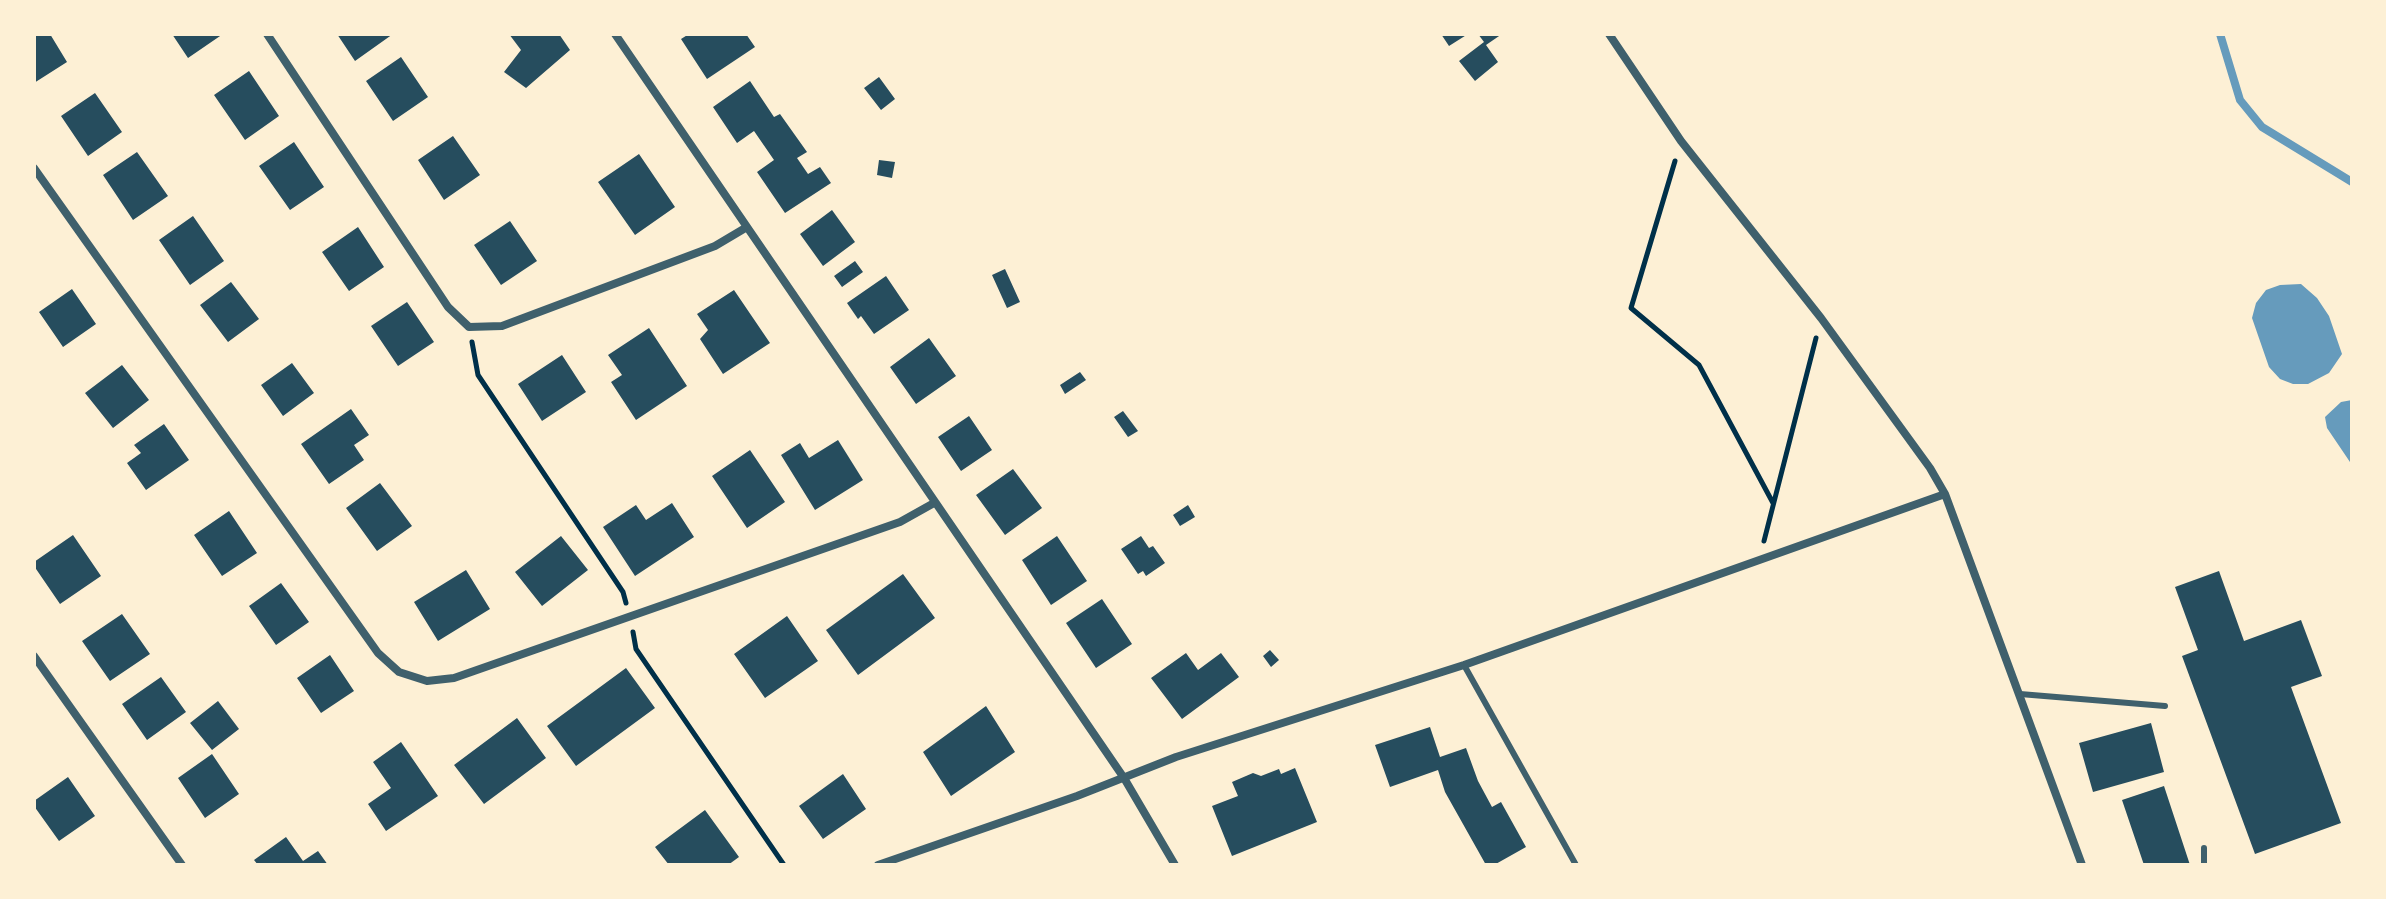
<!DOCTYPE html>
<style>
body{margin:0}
#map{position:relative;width:2386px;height:899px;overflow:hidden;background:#fdf0d5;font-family:"Playfair Display",serif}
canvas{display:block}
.frame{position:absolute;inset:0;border:36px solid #fdf0d5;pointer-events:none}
</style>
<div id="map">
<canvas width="2386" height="899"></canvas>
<div class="frame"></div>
</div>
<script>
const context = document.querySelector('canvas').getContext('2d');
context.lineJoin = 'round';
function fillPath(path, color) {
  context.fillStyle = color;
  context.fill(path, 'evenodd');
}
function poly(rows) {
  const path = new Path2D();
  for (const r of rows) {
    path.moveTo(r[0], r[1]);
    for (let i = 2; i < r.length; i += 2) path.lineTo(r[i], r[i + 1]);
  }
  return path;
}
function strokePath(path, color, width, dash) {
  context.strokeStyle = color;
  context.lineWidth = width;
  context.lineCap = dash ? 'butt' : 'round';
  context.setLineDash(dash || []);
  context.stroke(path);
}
fillPath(poly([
 [2301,284,2317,298,2329,316,2342,354,2329,373,2308,384,2293,384,2280,379,2269,367,2252,318,2256,303,2266,290,2280,285],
 [2352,400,2352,465,2327,428,2325,417,2341,402]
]), '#669bbc');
strokePath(poly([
 [2220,34,2240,100,2262,127,2352,182]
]), '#669bbc', 8);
fillPath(poly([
 [34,34,50,34,67,62,34,83],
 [172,34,223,34,188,58],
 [337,34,393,34,355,61],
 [509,34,559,34,570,50,526,88,504,72,521,50],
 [689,34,746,34,755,47,707,79,681,39],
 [1441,34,1468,34,1449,46],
 [1478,34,1502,34,1486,45,1498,62,1475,81,1459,61,1484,42],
 [401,57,428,97,393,121,366,81],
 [249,71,279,116,245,140,214,95],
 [879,77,895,99,881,110,864,88],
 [750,81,774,117,780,114,807,152,797,158,808,174,820,167,831,183,785,213,757,172,774,160,754,131,737,143,713,107],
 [95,93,122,132,88,156,61,116],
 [453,136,480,175,444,200,418,160],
 [294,142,324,187,290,210,259,166],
 [137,152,168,196,133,220,103,175],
 [639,154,675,207,635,235,598,182],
 [879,160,895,162,892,178,877,175],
 [832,210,855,242,823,266,800,234],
 [193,216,224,261,190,285,159,240],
 [510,221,537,261,501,285,474,245],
 [358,227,384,267,349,291,322,252],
 [855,261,863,272,842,287,834,276],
 [1005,269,1020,302,1007,308,992,275],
 [886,276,909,310,874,334,861,316,858,319,847,303],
 [231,282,259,319,228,342,200,305],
 [72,289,96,324,63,347,39,312],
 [734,290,770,343,723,374,700,339,708,330,697,314],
 [407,302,434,342,398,366,371,326],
 [649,328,687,386,636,420,611,382,622,375,608,355],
 [929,338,956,376,916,404,890,367],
 [562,355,586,392,542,421,518,384],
 [292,363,314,393,283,416,261,385],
 [122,365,149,400,113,428,85,393],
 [1080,372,1086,380,1065,394,1060,385],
 [351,409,369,435,354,445,364,460,329,484,301,444],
 [1123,411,1138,431,1128,437,1114,417],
 [969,416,992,450,961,471,938,437],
 [164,424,189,460,146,490,127,463,141,453,134,445],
 [838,440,863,480,815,510,781,455,800,443,809,458],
 [750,450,785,502,747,528,712,476],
 [1013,469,1042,508,1005,535,976,495],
 [380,483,412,526,377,551,346,508],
 [672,503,694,537,635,576,603,527,636,505,646,520],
 [1188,505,1195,517,1180,526,1173,515],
 [229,511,257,553,222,576,194,535],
 [73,535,101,576,60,604,34,566,34,562],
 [561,536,588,570,542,606,515,572],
 [1057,536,1087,581,1051,605,1022,560],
 [1141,536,1149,548,1153,546,1165,563,1146,576,1143,571,1138,574,1121,549],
 [466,570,490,609,438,641,414,602],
 [2219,571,2244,641,2301,620,2322,676,2291,687,2341,823,2255,854,2182,656,2198,650,2175,587],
 [903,574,935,618,858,675,826,630],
 [281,583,309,622,276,645,249,606],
 [1102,599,1132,644,1096,668,1066,623],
 [122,614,150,654,110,681,82,641],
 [787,616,818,661,765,698,734,654],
 [1270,650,1279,660,1271,667,1263,656],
 [1186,653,1198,670,1221,653,1239,677,1182,719,1151,678],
 [330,655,354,691,321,713,297,678],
 [626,668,655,708,576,766,547,726],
 [161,677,186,712,147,740,122,704],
 [218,701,239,729,212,750,190,723],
 [986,706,1015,752,951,796,923,752],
 [517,718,546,758,484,804,454,765],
 [2151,723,2164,772,2093,792,2079,743],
 [1430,727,1440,757,1466,748,1478,781,1492,807,1501,802,1526,847,1494,865,1486,865,1445,792,1438,770,1390,787,1375,745],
 [401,742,438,796,386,831,368,804,391,788,373,762],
 [212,754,239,794,205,818,178,778],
 [1295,768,1317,822,1232,856,1212,806,1238,796,1232,782,1253,773,1261,776,1279,769,1281,774],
 [843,774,866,809,823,839,799,806],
 [68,777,95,816,59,841,34,806,34,801],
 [2164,786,2190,865,2144,865,2122,800],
 [705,810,739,857,728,865,669,865,655,847],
 [286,837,303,861,318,851,328,865,258,865,254,860]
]), '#264d5e');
strokePath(poly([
 [1675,161,1631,308,1699,365,1773,503],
 [472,342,478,375,623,592,626,603],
 [1764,541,1816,338],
 [633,632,636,649,784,865]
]), '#003049', 5);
strokePath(poly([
 [1464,665,1576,865],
 [2020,694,2165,706],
 [2204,848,2204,865]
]), '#3f606c', 6);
strokePath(poly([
 [267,34,448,307,469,327,502,326,715,246,747,227],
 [615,34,1124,778,1175,865],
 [1609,34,1681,141,1821,318,1930,468,1945,494,2082,865],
 [34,168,378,653,399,672,427,681,454,678,900,522,934,503],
 [34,656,182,865],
 [878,865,1077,796,1176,757,1464,665,1945,494]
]), '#3f606c', 8);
</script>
